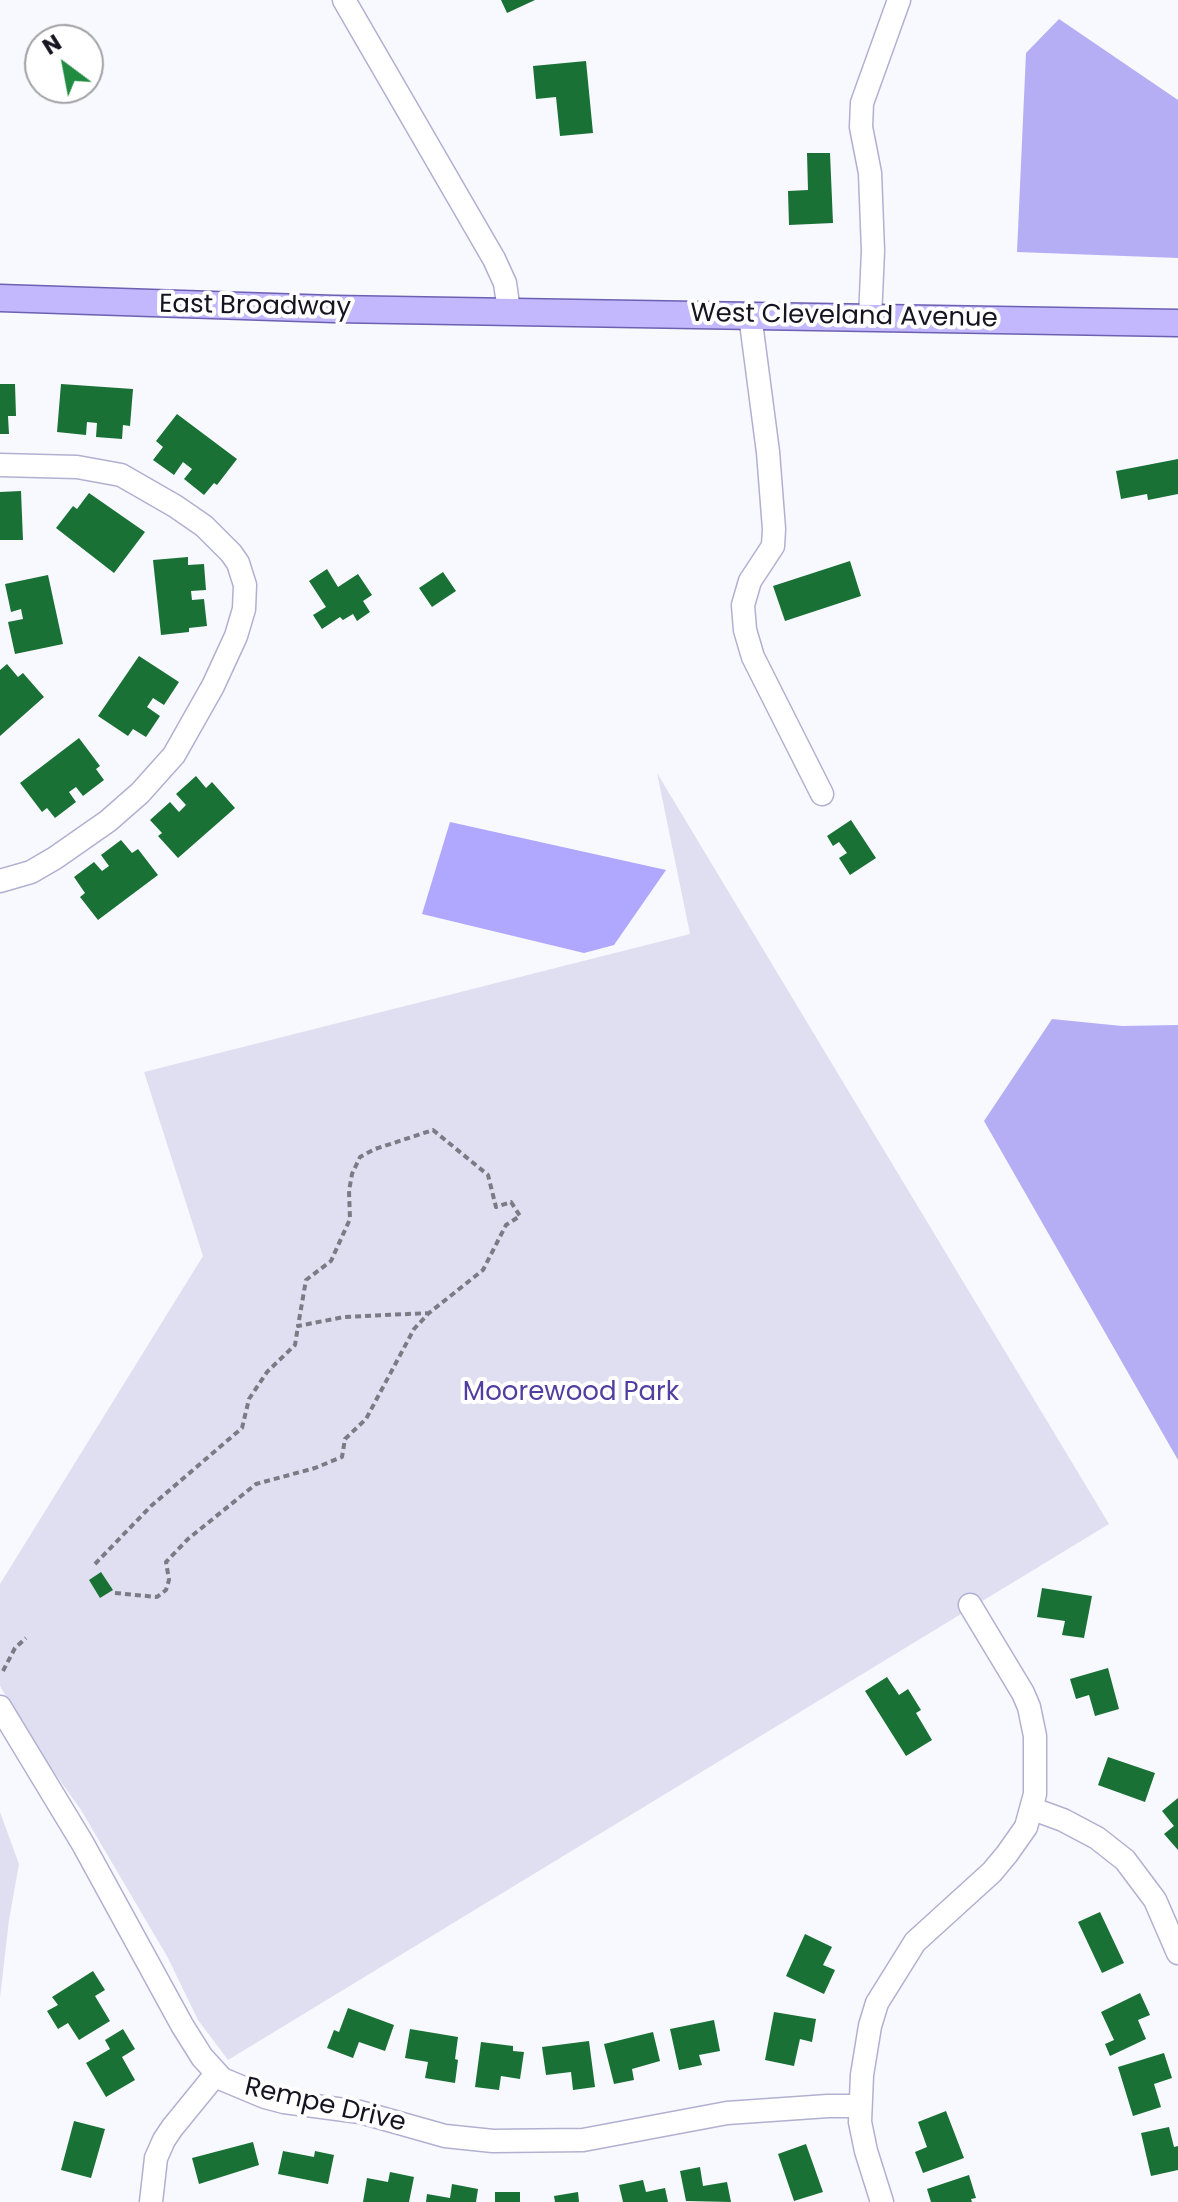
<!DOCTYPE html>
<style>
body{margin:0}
#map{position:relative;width:1178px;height:2202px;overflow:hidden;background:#f8f8ff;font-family:Poppins,sans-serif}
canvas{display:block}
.north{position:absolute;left:24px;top:24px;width:80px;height:80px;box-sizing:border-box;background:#fff;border:2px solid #a1a1a6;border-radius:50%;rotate:328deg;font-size:22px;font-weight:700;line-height:32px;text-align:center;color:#151420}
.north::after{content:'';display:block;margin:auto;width:28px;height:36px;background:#218b42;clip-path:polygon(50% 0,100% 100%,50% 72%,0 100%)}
</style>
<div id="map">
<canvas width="1178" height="2202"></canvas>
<div class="north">N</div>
</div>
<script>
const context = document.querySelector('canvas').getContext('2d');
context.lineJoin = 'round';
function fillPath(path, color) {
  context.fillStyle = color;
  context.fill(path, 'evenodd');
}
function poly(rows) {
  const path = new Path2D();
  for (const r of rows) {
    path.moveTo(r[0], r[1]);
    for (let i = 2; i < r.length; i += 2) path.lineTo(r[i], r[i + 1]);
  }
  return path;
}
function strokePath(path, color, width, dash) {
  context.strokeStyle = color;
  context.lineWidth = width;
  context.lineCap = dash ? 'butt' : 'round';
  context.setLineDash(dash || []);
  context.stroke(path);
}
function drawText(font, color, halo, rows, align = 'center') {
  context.font = font + ' Poppins,sans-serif';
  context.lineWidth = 8;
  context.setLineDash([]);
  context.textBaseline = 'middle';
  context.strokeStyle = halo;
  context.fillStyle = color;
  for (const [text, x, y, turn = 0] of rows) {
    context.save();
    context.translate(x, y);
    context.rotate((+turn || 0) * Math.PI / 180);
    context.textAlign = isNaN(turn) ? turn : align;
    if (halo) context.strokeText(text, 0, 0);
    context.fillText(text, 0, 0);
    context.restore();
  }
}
fillPath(poly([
 [657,773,1109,1524,228,2060,198,2020,168,1958,81,1810,34,1744,0,1686,0,1584,203,1256,144,1072,690,934],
 [0,1812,19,1864,9,1920,0,1998]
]), '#e0dff1');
fillPath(poly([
 [1059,19,1178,100,1178,258,1017,252,1026,53],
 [1052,1019,1122,1026,1178,1025,1178,1460,984,1121]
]), '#b5aef4');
fillPath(poly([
 [450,822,666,870,614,945,584,953,422,914]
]), '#b0a7fe');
fillPath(poly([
 [501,0,535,0,507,13],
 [586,61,593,133,560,136,556,97,536,99,533,66],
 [807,153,830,153,833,223,789,225,788,191,808,190],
 [0,384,15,384,16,416,8,416,9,434,0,434],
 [61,384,133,389,130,426,123,425,122,439,96,437,97,423,87,422,86,435,57,432],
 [177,414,237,459,217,485,214,483,204,495,184,479,192,469,183,462,174,475,153,460,163,447,156,441],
 [1178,459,1178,494,1148,500,1147,494,1121,499,1116,471],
 [21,491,23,540,0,540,0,492],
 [89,493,145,532,114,573,56,528,73,506,77,509],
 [188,557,188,565,204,564,206,590,191,591,192,600,204,599,207,626,189,628,189,632,161,635,153,560],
 [850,561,861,596,785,621,773,586],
 [327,569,338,587,358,574,372,595,363,601,370,612,357,621,353,614,343,620,340,617,322,629,313,615,326,607,309,581],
 [443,572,456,591,432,607,419,588],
 [48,575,63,644,15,654,8,622,23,619,21,609,11,612,5,584],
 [139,656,179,682,164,705,153,698,147,707,160,716,146,737,133,729,128,736,98,716],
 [7,664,18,677,23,673,44,697,0,736,0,670],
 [79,738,100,766,96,769,104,780,83,796,76,787,69,792,76,802,55,818,47,808,42,812,20,783],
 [196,776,206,788,212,782,235,808,178,858,158,836,162,833,150,820,170,802,179,812,186,805,176,794],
 [851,820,876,858,850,875,839,858,847,853,839,842,833,846,827,836],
 [121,840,132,853,138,849,158,875,98,920,80,897,85,893,74,877,94,862,102,871,109,866,101,855],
 [101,1572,113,1590,100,1598,89,1580],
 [1042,1588,1092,1596,1084,1638,1062,1635,1065,1621,1037,1617],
 [1108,1668,1119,1709,1095,1716,1089,1695,1076,1699,1070,1679],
 [887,1677,899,1695,908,1689,921,1710,916,1713,932,1740,906,1756,865,1691],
 [1108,1757,1155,1773,1145,1802,1098,1785],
 [1178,1798,1178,1850,1164,1834,1174,1826,1162,1811],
 [1100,1912,1124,1963,1102,1973,1078,1922],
 [805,1934,832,1947,823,1965,835,1970,824,1994,786,1976],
 [93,1971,105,1990,95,1996,110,2021,79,2040,68,2023,58,2029,47,2011,58,2005,52,1997],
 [1140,1993,1150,2015,1138,2020,1146,2039,1110,2056,1105,2044,1114,2040,1101,2012],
 [348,2008,394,2025,385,2051,359,2042,353,2058,327,2048,334,2030,339,2032],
 [774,2012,816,2019,812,2042,800,2039,794,2066,765,2060],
 [714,2020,720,2051,699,2055,702,2065,679,2070,670,2029],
 [123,2029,135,2049,122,2057,135,2080,106,2097,86,2063,110,2049,105,2040],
 [410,2029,458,2037,455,2059,458,2060,455,2083,425,2078,428,2062,405,2058],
 [653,2032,660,2061,632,2069,634,2080,614,2084,604,2044],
 [589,2041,595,2087,573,2090,571,2072,546,2075,542,2047],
 [481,2042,513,2046,513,2051,524,2052,520,2079,501,2076,499,2090,475,2087],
 [1164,2053,1172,2078,1154,2084,1161,2107,1133,2116,1118,2067],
 [946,2111,964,2158,923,2173,915,2152,927,2147,918,2122],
 [74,2121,105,2129,91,2178,61,2170],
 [1169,2127,1174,2147,1178,2146,1178,2170,1151,2176,1141,2133],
 [253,2142,259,2165,199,2184,192,2158],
 [806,2144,823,2192,794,2201,778,2154],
 [283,2151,314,2157,315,2151,334,2155,328,2184,278,2174],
 [700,2167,703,2186,727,2182,731,2202,686,2201,680,2171],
 [390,2172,414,2177,409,2202,363,2202,367,2178,388,2182],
 [969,2175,976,2198,971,2199,972,2202,931,2202,927,2189],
 [643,2180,646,2192,665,2188,668,2202,623,2202,619,2185],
 [452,2184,478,2189,476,2202,426,2202,427,2194,450,2198],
 [495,2192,520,2192,520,2202,495,2202],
 [578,2192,579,2202,555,2202,554,2196]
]), '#1a7135');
const minor = poly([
 [344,0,494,259,505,283,509,311],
 [750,315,768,452,774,529,773,546,750,581,743,605,745,630,753,657,822,794],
 [870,318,873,251,870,173,861,127,862,103,899,0],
 [0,465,77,467,121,475,175,506,204,526,231,553,238,563,245,585,244,609,236,636,213,686,174,755,140,793,108,821,55,858,31,872,0,881],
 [0,1707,83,1844,182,2025,202,2057,222,2079,265,2097,284,2102,360,2112,445,2136,493,2141,583,2140,727,2113,828,2106,860,2106],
 [1033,1809,1063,1820,1097,1838,1125,1860,1155,1900,1178,1953],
 [151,2202,156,2158,164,2140,172,2128,216,2074],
 [882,2202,866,2151,860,2122,862,2075,870,2026,877,2003,915,1942,992,1872,1007,1854,1026,1827,1035,1794,1035,1736,1029,1707,1023,1693,970,1605]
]);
const major = poly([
 [0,298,334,309,1178,323]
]);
strokePath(minor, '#b2b0d1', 25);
strokePath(major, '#6c60b0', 29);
strokePath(poly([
 [95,1564,151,1506,242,1428,249,1399,267,1372,295,1345,298,1326],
 [115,1593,157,1597,166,1590,169,1580,166,1562,188,1539,256,1484,315,1468,342,1457,345,1439,366,1419,414,1329,429,1313,483,1270,506,1225,520,1216,511,1202,496,1207,488,1175,433,1130,375,1149,360,1157,352,1174,349,1191,350,1219,331,1261,306,1280,298,1326,344,1317,429,1313],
 [3,1671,15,1648,26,1638]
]), '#7c7b85', 4, [6, 4]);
strokePath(minor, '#fff', 22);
strokePath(major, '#c3b8fe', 26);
drawText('26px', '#151420', '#fff', [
 ["East Broadway",255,307,1],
 ["West Cleveland Avenue",844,317,1],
 ["Rempe Drive",325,2106,13]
]);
drawText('26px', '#523da0', '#fff', [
 ["Moorewood Park",571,1393]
]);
</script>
